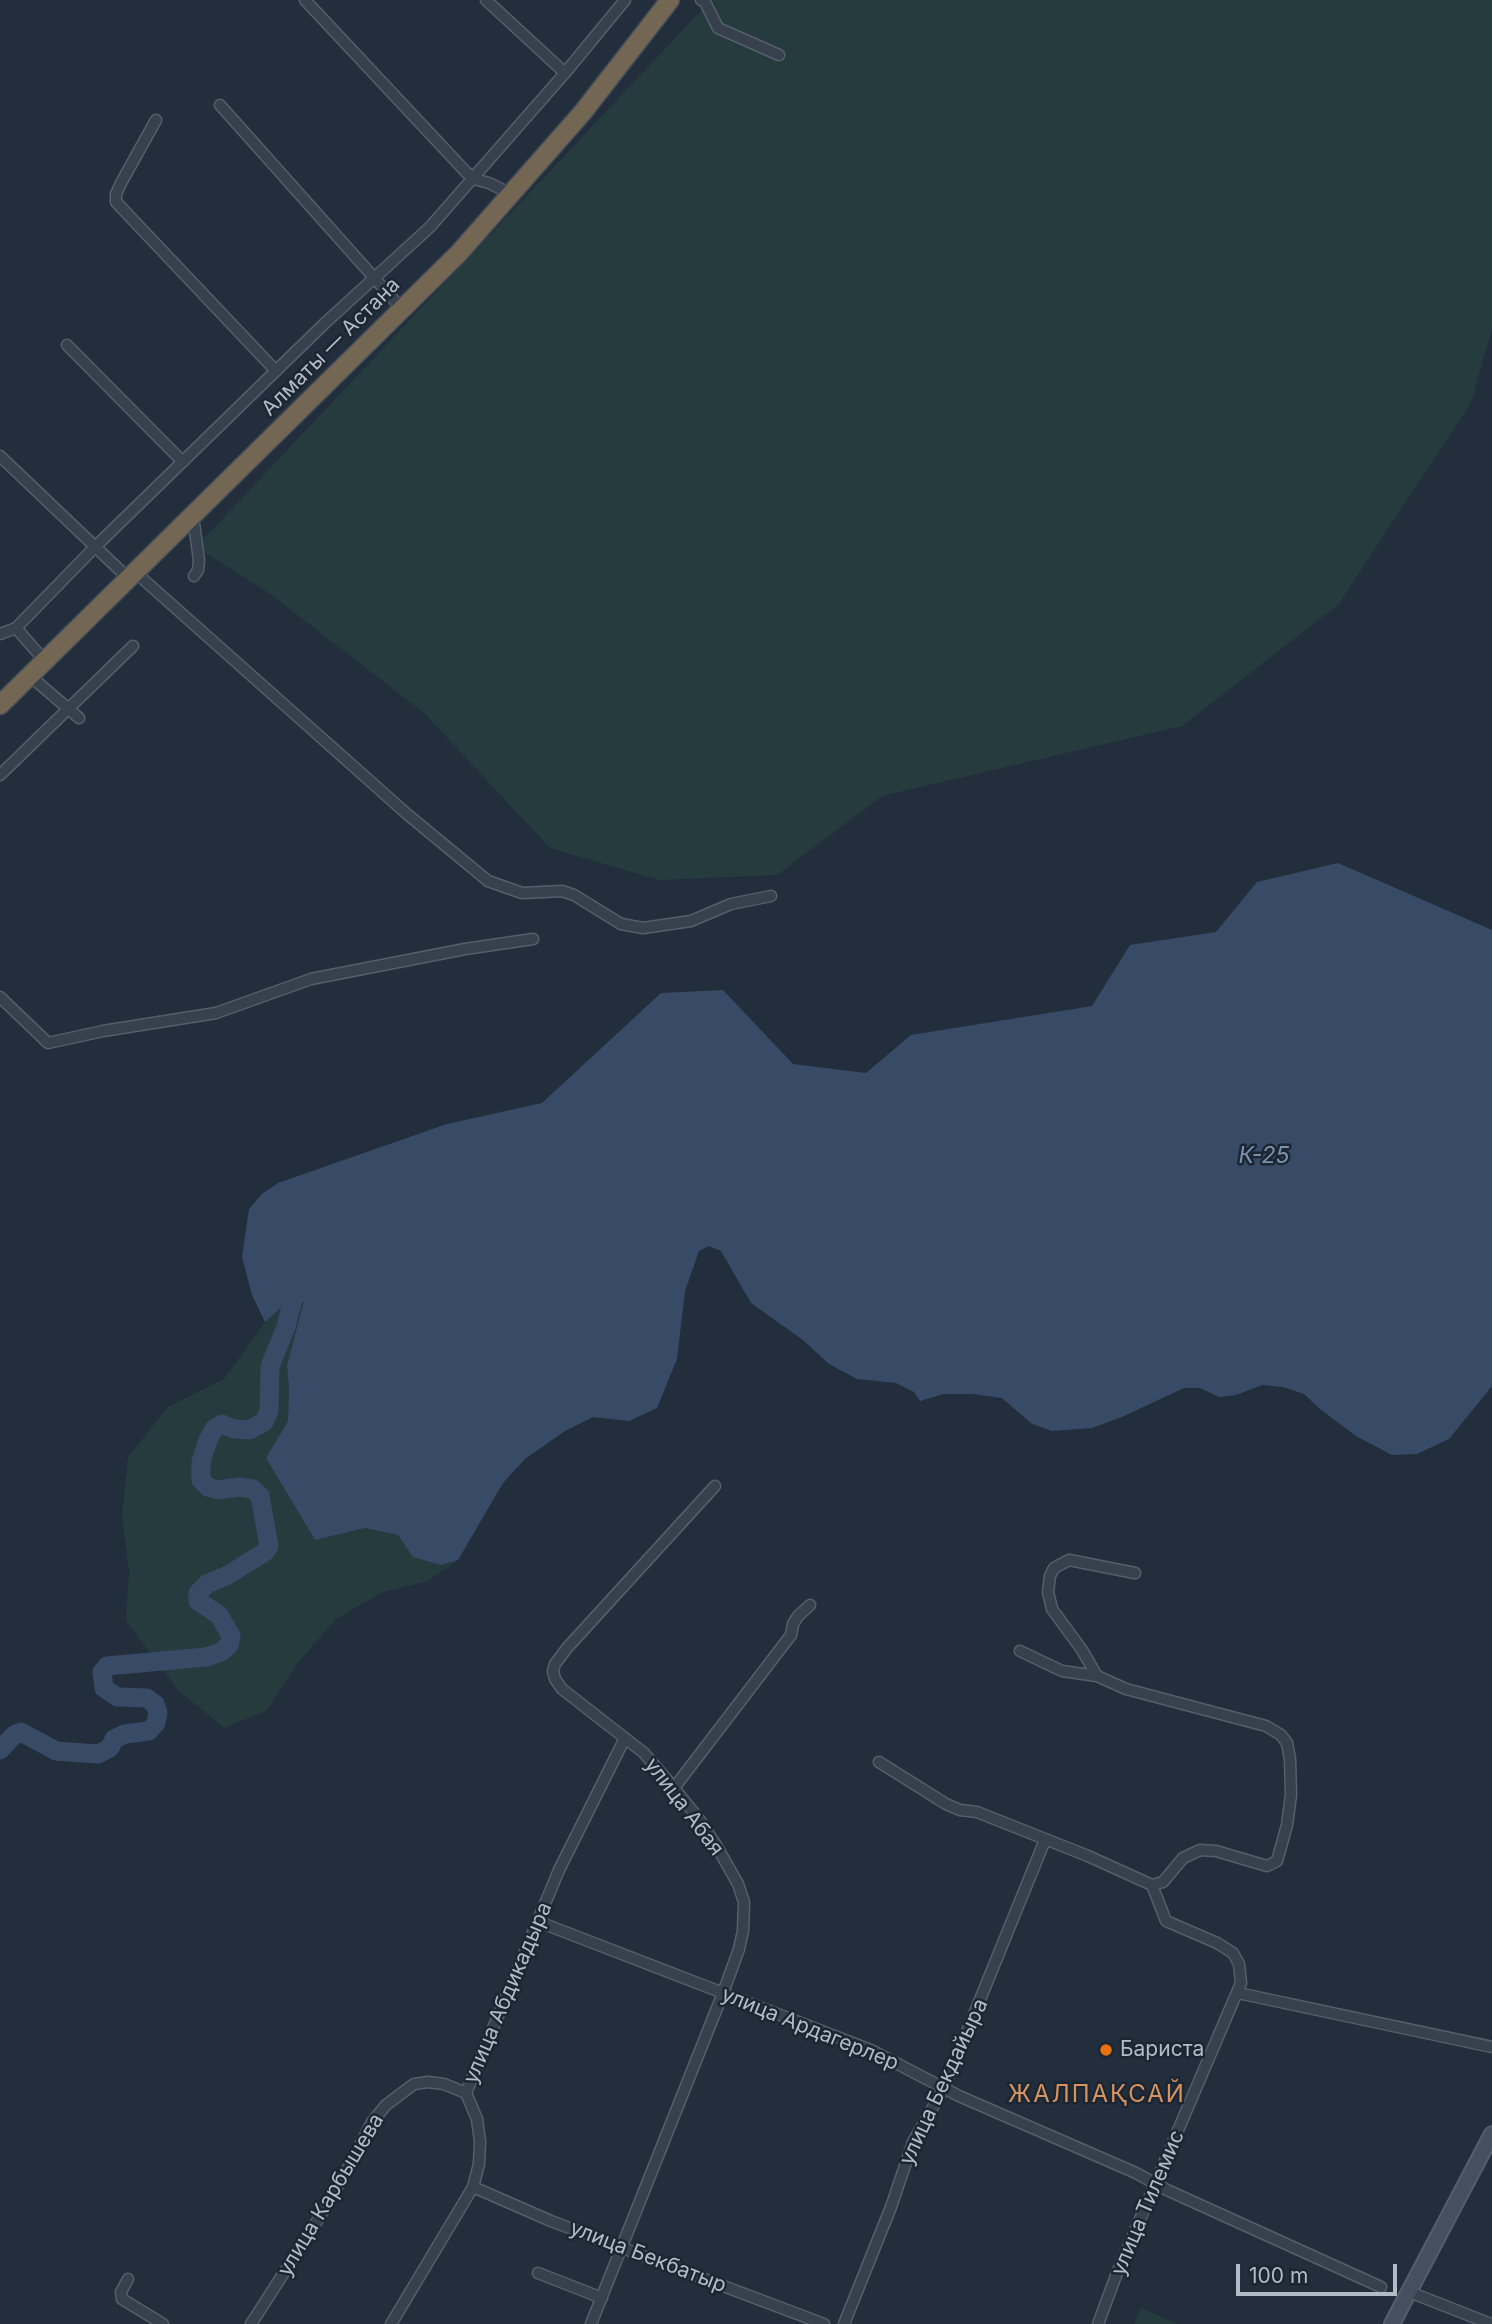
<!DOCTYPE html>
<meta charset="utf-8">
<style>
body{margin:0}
#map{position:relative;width:1492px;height:2324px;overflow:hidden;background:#232e3d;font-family:Inter,sans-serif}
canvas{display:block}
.scale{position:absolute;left:1236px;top:2264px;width:161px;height:32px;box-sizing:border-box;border:4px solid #b2bbc8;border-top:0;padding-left:9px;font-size:21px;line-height:24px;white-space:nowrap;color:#b2bbc8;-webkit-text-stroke:5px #1c2532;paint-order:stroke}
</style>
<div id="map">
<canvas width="1492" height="2324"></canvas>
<div class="scale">100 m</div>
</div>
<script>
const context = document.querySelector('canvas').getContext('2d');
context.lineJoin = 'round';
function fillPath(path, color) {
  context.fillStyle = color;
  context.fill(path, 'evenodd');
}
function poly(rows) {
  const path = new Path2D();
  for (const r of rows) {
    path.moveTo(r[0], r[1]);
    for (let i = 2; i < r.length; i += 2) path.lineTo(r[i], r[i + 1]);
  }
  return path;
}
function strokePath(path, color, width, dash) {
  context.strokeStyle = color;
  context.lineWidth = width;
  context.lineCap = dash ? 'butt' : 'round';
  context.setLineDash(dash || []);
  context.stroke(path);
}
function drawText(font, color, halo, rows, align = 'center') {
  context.font = font + ' Inter,sans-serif';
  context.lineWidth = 5;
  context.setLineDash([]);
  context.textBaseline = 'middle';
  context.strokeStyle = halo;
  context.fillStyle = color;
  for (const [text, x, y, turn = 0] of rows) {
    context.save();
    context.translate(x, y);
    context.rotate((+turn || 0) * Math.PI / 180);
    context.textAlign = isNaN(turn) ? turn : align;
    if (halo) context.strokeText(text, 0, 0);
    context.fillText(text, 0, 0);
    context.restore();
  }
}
fillPath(poly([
 [711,0,1492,0,1492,328,1471,403,1338,605,1182,726,882,796,777,875,659,880,550,848,424,713,269,593,196,547],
 [309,1281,287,1365,289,1389,288,1421,266,1458,315,1540,365,1528,398,1535,440,1565,458,1560,428,1581,383,1592,336,1619,300,1660,266,1711,224,1728,179,1691,126,1621,129,1572,122,1516,128,1457,168,1407,224,1379,265,1322],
 [1141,2308,1178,2324,1134,2324]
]), '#253b3e');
fillPath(poly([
 [1338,863,1492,930,1492,1386,1449,1439,1417,1454,1392,1455,1356,1436,1320,1409,1304,1394,1283,1387,1262,1385,1236,1395,1219,1397,1200,1388,1184,1388,1122,1417,1092,1428,1052,1431,1032,1424,1002,1398,972,1394,944,1394,920,1401,914,1392,896,1383,857,1379,829,1364,803,1340,751,1303,721,1251,709,1246,699,1251,685,1291,677,1359,657,1408,629,1421,593,1417,565,1431,525,1459,503,1483,458,1560,441,1565,413,1557,398,1535,365,1528,315,1540,266,1458,288,1421,289,1389,287,1365,309,1282,265,1322,252,1295,242,1257,249,1209,262,1194,278,1183,447,1124,542,1103,661,993,723,990,793,1064,866,1073,911,1035,1092,1006,1130,945,1216,932,1257,882]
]), '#384b66');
strokePath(poly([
 [0,1750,14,1735,21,1732,56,1751,98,1754,110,1748,114,1739,125,1734,149,1731,156,1723,158,1713,155,1704,147,1698,117,1697,104,1688,102,1672,107,1666,206,1657,221,1652,229,1645,231,1636,219,1615,198,1601,198,1593,207,1584,228,1575,265,1552,269,1546,260,1496,253,1489,239,1487,218,1490,208,1487,201,1480,201,1462,208,1440,214,1429,222,1424,234,1429,249,1430,264,1422,269,1411,270,1366,286,1327,293,1299,327,1263]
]), '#384b66', 19);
const street = poly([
 [305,0,466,172,474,179,489,183,511,194],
 [486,0,565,73],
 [701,0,705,2,718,28,779,55],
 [220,105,402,309],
 [156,120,121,183,116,194,116,202,276,371],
 [67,345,183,462],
 [0,456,128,578],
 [193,516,199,560,198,570,194,576],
 [135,572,407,814,488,881,522,893,562,891,574,895,621,924,643,928,691,921,731,904,771,896],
 [16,628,44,660],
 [0,634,16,628,95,547,324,324,430,227,565,73,625,0],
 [29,675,79,718],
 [0,775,133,646],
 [0,997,48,1043,103,1031,216,1013,311,979,465,949,533,939],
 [1097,1676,1082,1650,1052,1609,1048,1592,1050,1576,1054,1568,1069,1560,1135,1573],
 [879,1762,946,1804,960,1810,977,1812,1088,1856,1152,1885,1163,1882,1183,1858,1200,1850,1216,1851,1267,1866,1277,1861,1287,1825,1291,1795,1290,1759,1287,1743,1281,1735,1266,1726,1126,1689,1097,1676,1062,1671,1020,1651],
 [674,1788,791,1635,793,1624,798,1616,810,1605],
 [539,1922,871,2050,959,2096,1136,2173,1167,2190,1381,2287],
 [1238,1993,1492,2047],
 [473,2187,551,2221,824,2324],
 [538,2273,602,2298],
 [128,2279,121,2292,122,2299,163,2324],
 [1407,2291,1491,2324],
 [251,2324,319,2218,351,2163,372,2122,386,2105,414,2084,428,2082,444,2084,466,2093],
 [391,2324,473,2187,479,2164,480,2141,477,2119,466,2093,559,1870,625,1738],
 [591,2324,723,1993,739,1949,743,1931,744,1902,738,1884,716,1845,699,1819,674,1788,644,1753,562,1689,555,1679,553,1671,555,1664,567,1648,715,1486],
 [844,2324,891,2207,913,2142,944,2088,1045,1840],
 [1098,2324,1117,2273,1241,1983,1239,1964,1233,1953,1217,1943,1166,1921,1152,1885]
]);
const secondary = poly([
 [1392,2324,1492,2134]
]);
const highway = poly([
 [0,705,459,253,583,112,670,0]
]);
strokePath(street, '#555e6b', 13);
strokePath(secondary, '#555e6b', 18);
strokePath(highway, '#424b58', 21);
strokePath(street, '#37404d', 10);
strokePath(secondary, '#454f60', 14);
strokePath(highway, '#736754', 18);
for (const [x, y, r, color] of [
 [1106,2050,7,"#e8710a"]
]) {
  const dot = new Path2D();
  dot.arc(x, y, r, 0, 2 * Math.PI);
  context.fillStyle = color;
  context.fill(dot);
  strokePath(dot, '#1c2532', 2.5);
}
drawText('21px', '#b2bbc8', '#1c2532', [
 ["Алматы — Астана",331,347,-45],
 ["улица Абая",684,1807,53],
 ["улица Абдикадыра",508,1993,-67],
 ["улица Ардагерлер",810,2029,22],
 ["улица Бекдайыра",944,2082,-65],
 ["улица Карбышева",331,2195,-59],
 ["улица Тилемис",1148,2203,-67],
 ["улица Бекбатыр",648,2257,21]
]);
drawText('21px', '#b2bbc8', '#1c2532', [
 ["Бариста",1120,2050]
], 'left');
drawText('italic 23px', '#7a91b0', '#1c2532', [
 ["К-25",1264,1156]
]);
context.letterSpacing = '2px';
drawText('24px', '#d59361', '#1c2532', [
 ["ЖАЛПАҚСАЙ",1097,2095]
]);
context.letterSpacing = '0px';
</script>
